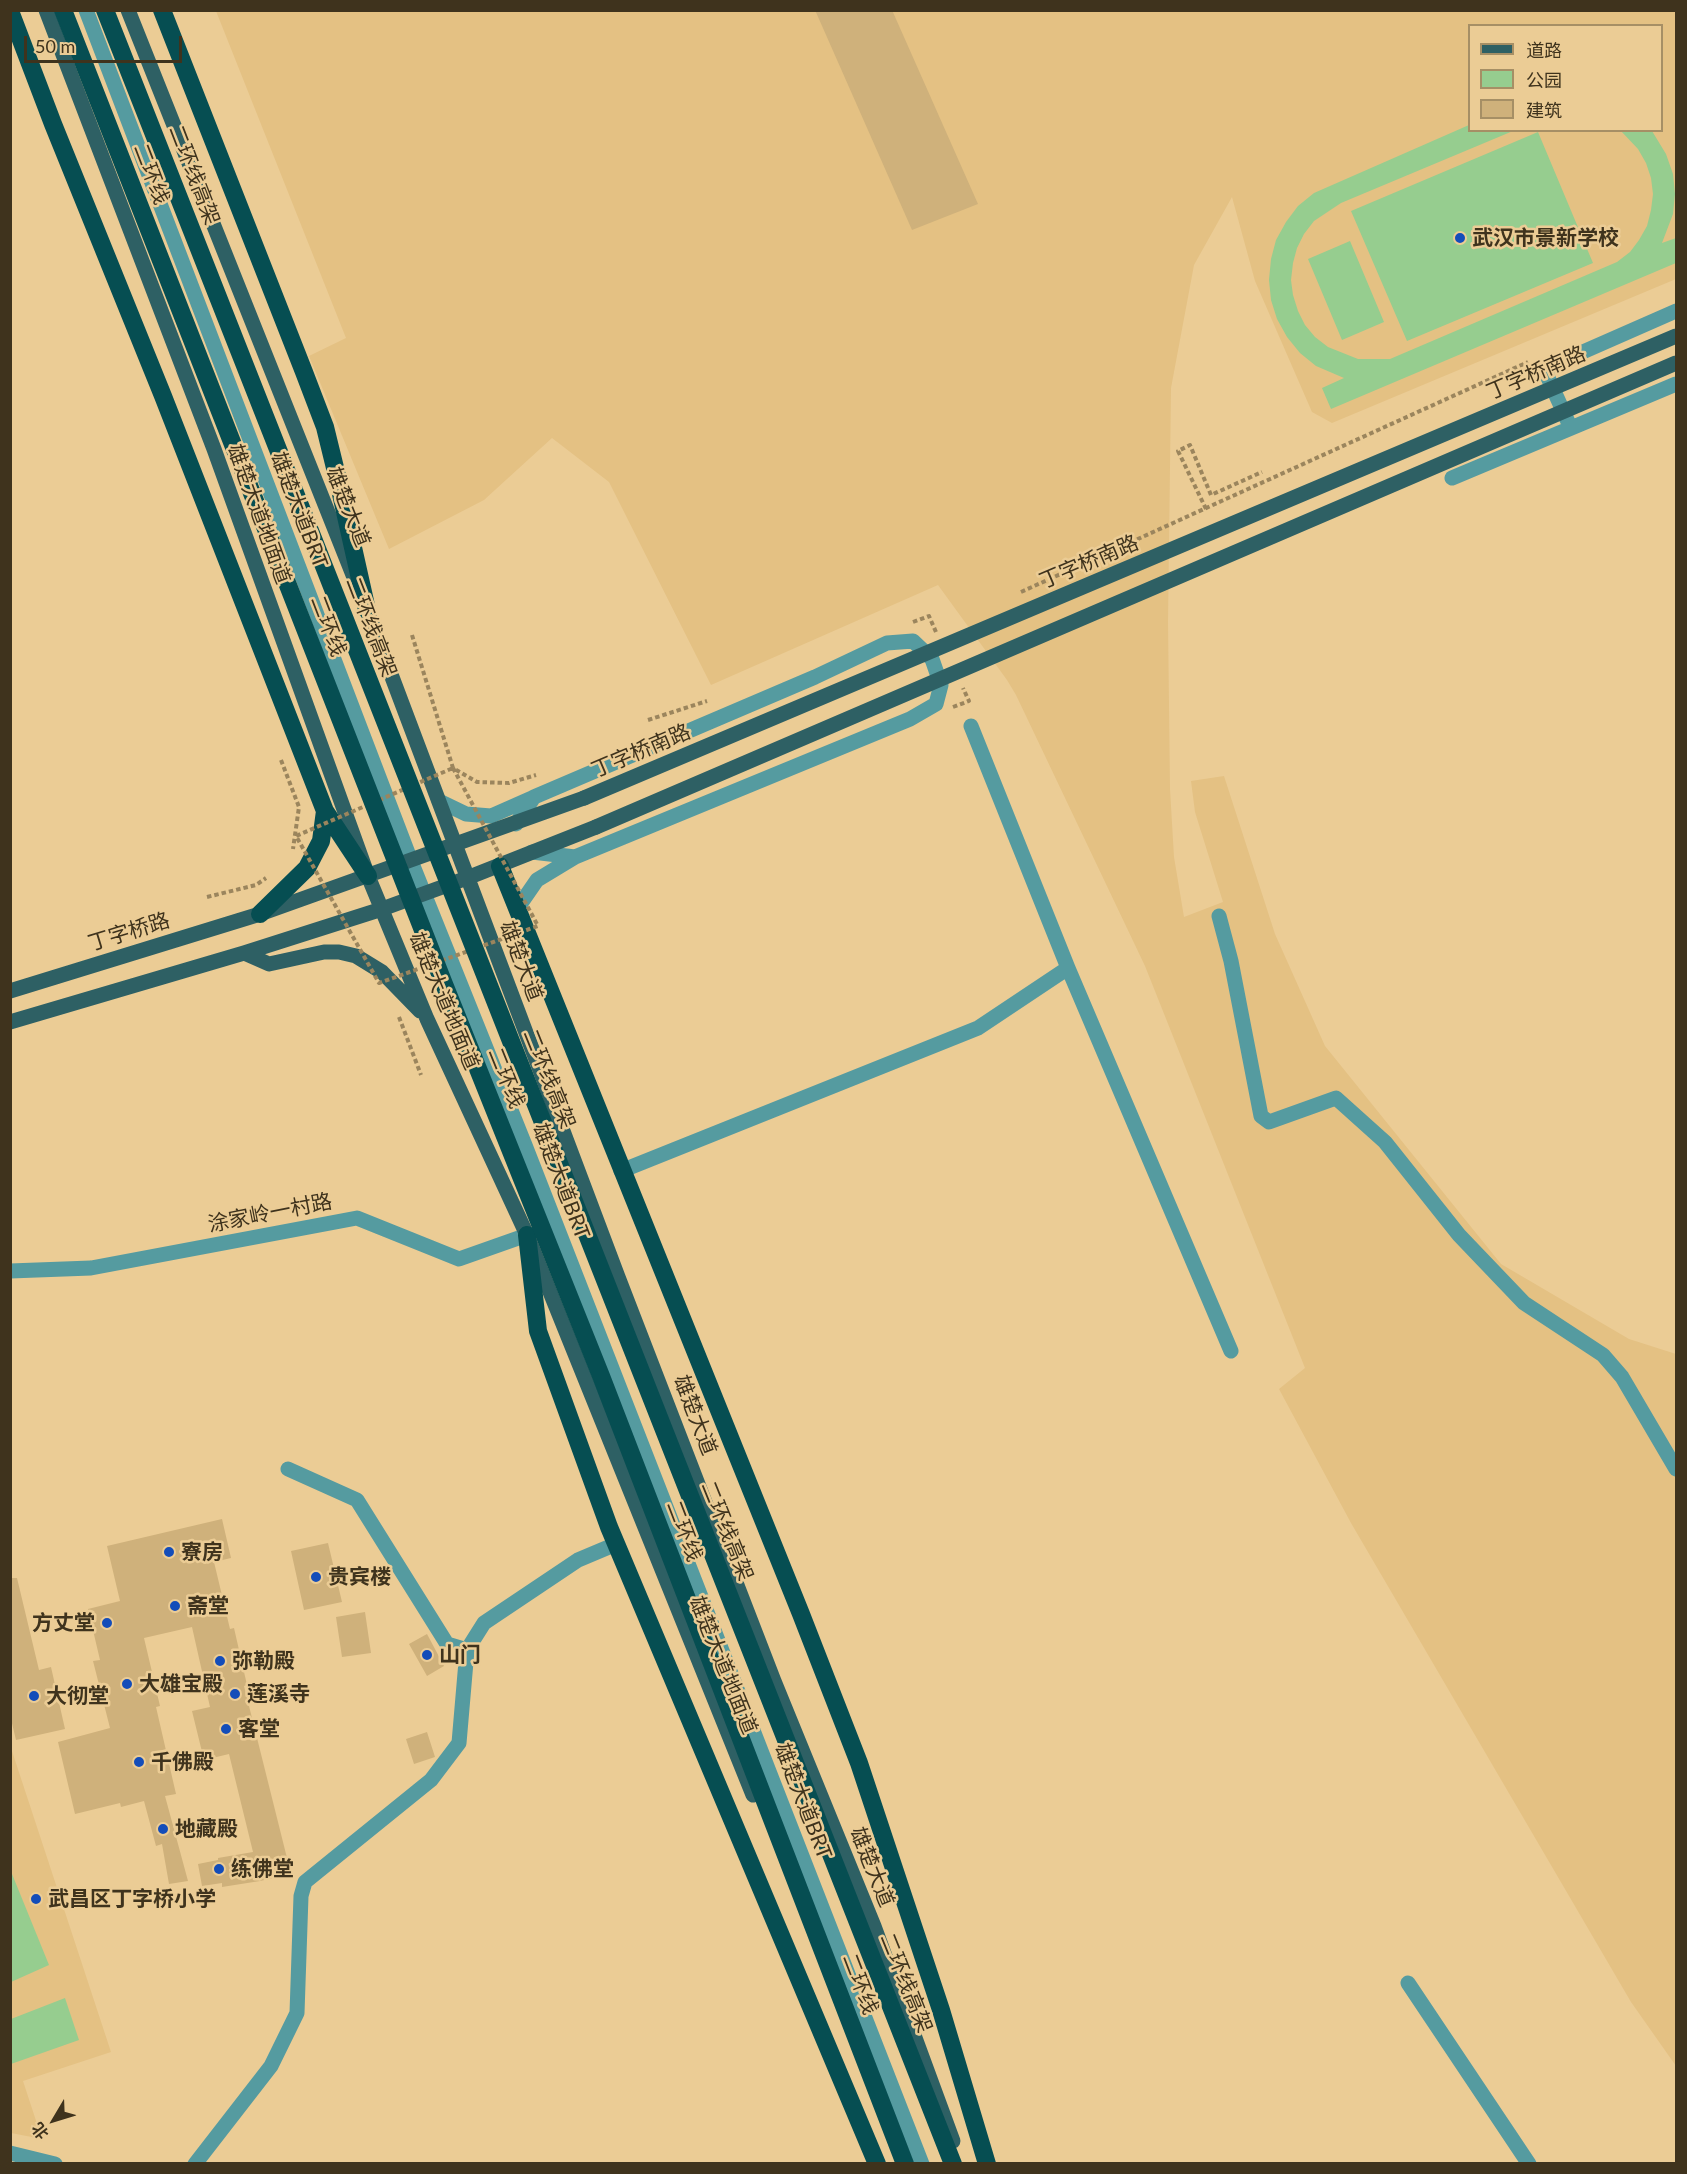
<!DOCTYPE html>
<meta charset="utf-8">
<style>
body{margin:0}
#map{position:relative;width:1687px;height:2174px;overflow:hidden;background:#ebcc95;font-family:Lato,"Noto Sans SC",sans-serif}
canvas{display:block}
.frame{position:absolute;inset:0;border:12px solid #3f331d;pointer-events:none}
.legend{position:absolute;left:1468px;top:24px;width:195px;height:108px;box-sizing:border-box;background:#ebcc95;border:2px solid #a68f65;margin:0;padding:8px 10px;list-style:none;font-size:18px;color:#3f331d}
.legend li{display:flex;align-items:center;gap:12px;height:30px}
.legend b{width:30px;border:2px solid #a68f65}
.north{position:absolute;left:24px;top:2090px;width:60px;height:60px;-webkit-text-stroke:4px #ebcc95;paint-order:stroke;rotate:232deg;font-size:16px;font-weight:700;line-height:24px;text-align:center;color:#3f331d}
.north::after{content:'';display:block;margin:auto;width:21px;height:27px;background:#3f331d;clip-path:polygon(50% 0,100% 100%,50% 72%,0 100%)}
.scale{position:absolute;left:24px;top:36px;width:158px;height:27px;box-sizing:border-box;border:3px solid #3f331d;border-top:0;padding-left:8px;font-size:18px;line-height:21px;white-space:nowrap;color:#3f331d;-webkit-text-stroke:4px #ebcc95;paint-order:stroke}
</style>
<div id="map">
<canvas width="1687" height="2174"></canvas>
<div class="frame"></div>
<ul class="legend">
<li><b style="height:8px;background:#2e6064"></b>道路</li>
<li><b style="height:16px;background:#96cd8f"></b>公园</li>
<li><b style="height:16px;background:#cfb17b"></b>建筑</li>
</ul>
<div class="north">北</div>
<div class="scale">50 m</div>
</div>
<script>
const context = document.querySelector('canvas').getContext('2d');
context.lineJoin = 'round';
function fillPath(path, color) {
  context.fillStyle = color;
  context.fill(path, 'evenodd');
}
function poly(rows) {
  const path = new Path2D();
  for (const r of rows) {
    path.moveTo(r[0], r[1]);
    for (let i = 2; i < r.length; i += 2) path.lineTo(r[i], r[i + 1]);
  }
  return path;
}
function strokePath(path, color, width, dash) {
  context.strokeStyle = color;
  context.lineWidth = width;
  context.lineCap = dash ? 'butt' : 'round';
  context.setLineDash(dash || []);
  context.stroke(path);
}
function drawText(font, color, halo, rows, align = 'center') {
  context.font = font + ' Lato,"Noto Sans SC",sans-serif';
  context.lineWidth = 5;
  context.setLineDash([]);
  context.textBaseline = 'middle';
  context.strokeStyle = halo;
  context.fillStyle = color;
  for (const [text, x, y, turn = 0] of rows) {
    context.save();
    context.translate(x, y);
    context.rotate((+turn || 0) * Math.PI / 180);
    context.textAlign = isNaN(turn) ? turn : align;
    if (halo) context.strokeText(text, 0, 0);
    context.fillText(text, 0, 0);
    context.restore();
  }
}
fillPath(poly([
 [216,11,1676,11,1676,279,1332,423,1312,412,1255,281,1232,197,1194,265,1171,388,1168,622,1170,789,1174,857,1184,917,1223,902,1195,812,1191,781,1224,776,1275,934,1325,1046,1501,1264,1629,1339,1676,1354,1676,2066,1631,2002,1351,1523,1279,1389,1305,1368,1145,966,1016,695,1007,680,938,585,711,685,609,482,552,438,484,500,389,549,309,356,346,338],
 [1470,26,1662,26,1662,130,1470,130],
 [10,1745,111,2052,23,2081,42,2139,11,2133]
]), '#e4c183');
fillPath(poly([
 [1469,125,1470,130,1513,131,1341,203,1314,221,1304,234,1297,248,1293,263,1291,280,1293,295,1298,311,1305,325,1315,337,1328,347,1358,359,1390,359,1617,262,1630,252,1639,240,1647,226,1651,210,1653,194,1651,178,1646,163,1638,149,1621,131,1652,131,1666,154,1673,174,1675,194,1673,214,1662,243,1676,238,1676,263,1331,409,1322,388,1344,378,1316,366,1300,353,1287,337,1277,319,1271,300,1269,280,1271,259,1276,240,1286,222,1298,206,1314,193],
 [1538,132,1593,263,1407,341,1351,211],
 [1350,241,1384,322,1342,340,1308,259],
 [10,1869,49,1965,11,1982,10,1982],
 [65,1998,79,2040,11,2064,11,2019]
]), '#96cd8f');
fillPath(poly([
 [815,10,892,10,978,204,912,230],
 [222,1519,231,1558,214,1562,230,1629,234,1628,247,1685,244,1686,291,1874,260,1881,222,1887,222,1883,202,1886,198,1864,218,1860,218,1858,253,1852,229,1754,204,1760,192,1711,210,1707,192,1627,144,1638,160,1706,156,1707,176,1794,165,1796,188,1881,169,1884,162,1844,156,1846,144,1801,121,1807,120,1803,75,1814,58,1742,110,1728,93,1661,100,1660,88,1609,120,1601,107,1546],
 [328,1543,342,1602,304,1610,291,1551],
 [10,1578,17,1578,39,1670,51,1667,65,1729,16,1740,10,1715],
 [365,1612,371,1653,342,1657,336,1617],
 [427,1634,444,1666,427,1676,409,1644],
 [427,1732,435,1757,414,1764,406,1739]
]), '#cfb17b');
strokePath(poly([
 [1206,509,1178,451,1190,445,1211,495,1262,472],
 [1021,592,1528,362],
 [913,622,929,616,936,632],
 [412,635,453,768,477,782,509,783,536,775],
 [953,707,969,701,963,688],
 [648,720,707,701],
 [281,760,299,807,293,849],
 [207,897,256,885,266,878],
 [399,1017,421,1075]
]), '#9b855d', 4, [4.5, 3]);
strokePath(poly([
 [86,10,411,861,525,1145,922,2164],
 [1569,424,1544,369,1676,311],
 [1452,478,1676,384],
 [971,726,1068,968,1231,1351],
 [439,801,466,814,491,816,534,797],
 [516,824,534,797,815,677,887,643,913,641,932,659,941,685,936,704,910,719,575,857,537,880,517,909],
 [532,852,575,857],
 [1219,916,1231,961,1261,1116,1269,1122,1336,1098,1385,1142,1459,1235,1524,1303,1603,1355,1622,1377,1676,1469],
 [621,1171,978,1028,1068,968],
 [10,1271,91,1268,357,1218,459,1259,527,1235],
 [288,1469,357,1500,447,1644,467,1650],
 [1408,1983,1529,2164],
 [10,2153,55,2164],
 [195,2164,271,2066,297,2013,301,1896,305,1882,431,1780,459,1743,467,1650,484,1623,578,1560,616,1544]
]), '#559ba0', 15);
strokePath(poly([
 [46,10,214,449,368,876,427,1019,527,1235,753,1795],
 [128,10,353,575],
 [363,600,618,1277,774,1681,874,1926,953,2141],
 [244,953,269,964,324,952,339,952,356,956,382,972,420,1011],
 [10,991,260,914,584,798],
 [10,1022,244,953,382,909,467,878,596,827]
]), '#2e6064', 15);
strokePath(poly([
 [162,10,304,372,325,427,337,476,367,610],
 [10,11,53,124,163,396,325,811,368,876],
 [500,866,801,1614,859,1763,941,2010,987,2164],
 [260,914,307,868,321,841,325,811],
 [527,1235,538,1331,609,1527,877,2164]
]), '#064e52', 18);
strokePath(poly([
 [453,768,538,926,379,983,296,836,453,768]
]), '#9b855d', 4, [4.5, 3]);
strokePath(poly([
 [584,798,1676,336],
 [596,827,1676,363]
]), '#2e6064', 15);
strokePath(poly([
 [63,10,444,984,601,1376,905,2164],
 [105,10,953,2164]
]), '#064e52', 18);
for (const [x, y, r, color] of [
 [1460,238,6,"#144db9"],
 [169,1552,6,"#144db9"],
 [316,1577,6,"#144db9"],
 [175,1606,6,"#144db9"],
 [107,1623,6,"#144db9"],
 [427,1655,6,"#144db9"],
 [220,1661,6,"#144db9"],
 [127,1684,6,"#144db9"],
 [235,1694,6,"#144db9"],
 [34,1696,6,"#144db9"],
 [226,1729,6,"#144db9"],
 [139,1762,6,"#144db9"],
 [163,1829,6,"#144db9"],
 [219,1869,6,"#144db9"],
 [36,1899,6,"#144db9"]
]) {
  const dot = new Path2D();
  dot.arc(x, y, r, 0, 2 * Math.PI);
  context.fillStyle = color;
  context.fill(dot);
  strokePath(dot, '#ebcc95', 2);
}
drawText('21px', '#3f331d', '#ebcc95', [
 ["二环线",151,174,69],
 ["二环线高架",194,175,69],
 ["丁字桥南路",1536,373,-23],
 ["雄楚大道",348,507,68],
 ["雄楚大道BRT",299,510,69],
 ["雄楚大道地面道",259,514,70],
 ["丁字桥南路",1089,562,-23],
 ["二环线",328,626,69],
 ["二环线高架",371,627,69],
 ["丁字桥南路",641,751,-23],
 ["丁字桥路",129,932,-17],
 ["雄楚大道",521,961,69],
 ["雄楚大道地面道",444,1001,67],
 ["二环线",506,1078,68],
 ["二环线高架",549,1079,68],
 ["雄楚大道BRT",561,1181,69],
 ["涂家岭一村路",270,1213,-11],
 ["雄楚大道",695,1415,69],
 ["二环线",684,1531,69],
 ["二环线高架",727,1531,68],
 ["雄楚大道地面道",723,1665,68],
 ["雄楚大道BRT",803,1801,69],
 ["雄楚大道",872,1867,68],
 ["二环线高架",906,1983,68],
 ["二环线",860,1984,69]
]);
drawText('bold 21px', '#3f331d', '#ebcc95', [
 ["武汉市景新学校",1472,238],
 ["寮房",181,1552],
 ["贵宾楼",328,1577],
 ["斋堂",187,1606],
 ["方丈堂",95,1623,"right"],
 ["山门",439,1655],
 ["弥勒殿",232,1661],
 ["大雄宝殿",139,1684],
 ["莲溪寺",247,1694],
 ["大彻堂",46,1696],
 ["客堂",238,1729],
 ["千佛殿",151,1762],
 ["地藏殿",175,1829],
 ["练佛堂",231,1869],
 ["武昌区丁字桥小学",48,1899]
], 'left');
</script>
